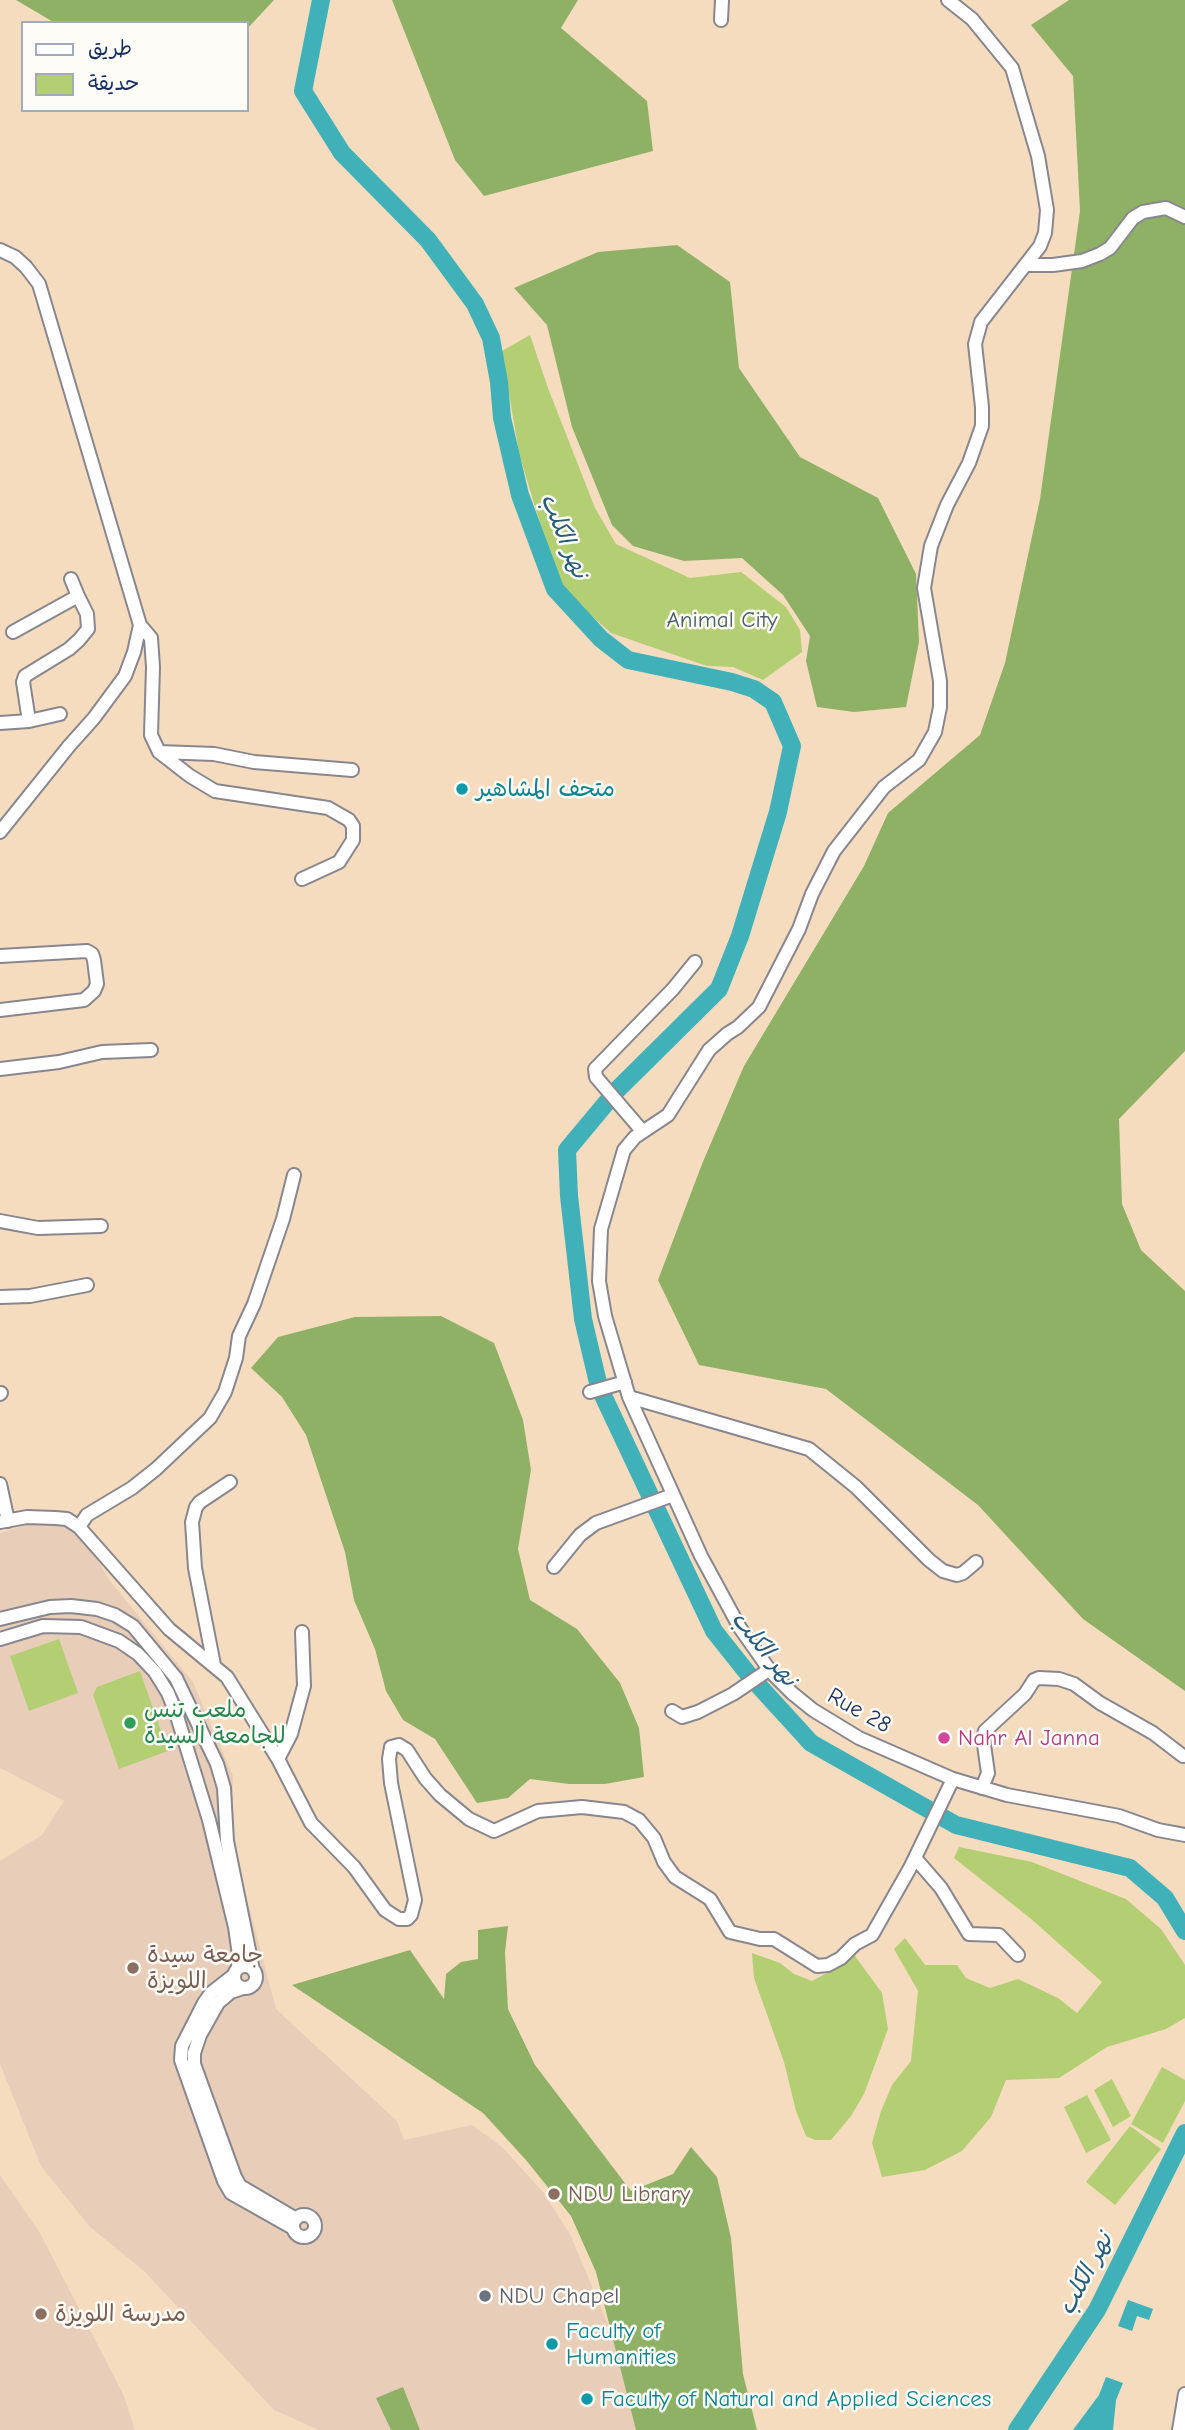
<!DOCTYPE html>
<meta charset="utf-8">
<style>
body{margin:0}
#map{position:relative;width:1185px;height:2430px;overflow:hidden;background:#f5dcbf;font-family:"Comic Neue","Playpen Sans Arabic",sans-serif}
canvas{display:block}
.legend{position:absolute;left:21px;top:21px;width:228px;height:91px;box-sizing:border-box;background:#fdfcf7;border:2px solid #a3aaba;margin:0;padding:9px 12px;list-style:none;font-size:21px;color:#1b2f5e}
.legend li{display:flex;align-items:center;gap:14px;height:35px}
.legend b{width:35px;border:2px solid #a3aaba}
</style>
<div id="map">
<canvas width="1185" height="2430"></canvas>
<ul class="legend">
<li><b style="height:9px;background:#fff"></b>طريق</li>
<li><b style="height:19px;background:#b4ce73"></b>حديقة</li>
</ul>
</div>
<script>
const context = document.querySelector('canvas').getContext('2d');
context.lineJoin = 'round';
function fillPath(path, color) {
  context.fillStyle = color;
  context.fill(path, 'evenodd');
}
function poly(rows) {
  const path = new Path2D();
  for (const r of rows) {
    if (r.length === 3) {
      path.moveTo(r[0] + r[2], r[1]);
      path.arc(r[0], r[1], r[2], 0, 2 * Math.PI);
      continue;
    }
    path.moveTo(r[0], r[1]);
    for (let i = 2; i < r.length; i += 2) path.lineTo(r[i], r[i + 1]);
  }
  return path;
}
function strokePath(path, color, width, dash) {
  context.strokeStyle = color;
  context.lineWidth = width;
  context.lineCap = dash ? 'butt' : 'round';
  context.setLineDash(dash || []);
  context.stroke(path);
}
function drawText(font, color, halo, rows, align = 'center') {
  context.font = font + ' "Comic Neue","Playpen Sans Arabic",sans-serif';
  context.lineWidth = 5;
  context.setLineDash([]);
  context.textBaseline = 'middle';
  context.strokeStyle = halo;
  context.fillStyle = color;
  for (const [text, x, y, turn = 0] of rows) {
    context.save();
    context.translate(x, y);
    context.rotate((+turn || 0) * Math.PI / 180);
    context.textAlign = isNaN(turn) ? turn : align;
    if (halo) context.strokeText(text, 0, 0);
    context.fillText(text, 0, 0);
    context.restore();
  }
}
fillPath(poly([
 [33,1523,65,1526,78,1534,90,1547,110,1581,193,1682,233,1776,232,1829,242,1880,276,2009,397,2121,404,2140,472,2125,502,2147,543,2192,570,2234,641,2403,649,2430,319,2430,274,2410,144,2271,90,2227,41,2166,0,2064,0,1861,42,1835,64,1801,0,1768,0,1533],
 [0,2175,40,2233,124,2396,135,2430,0,2430]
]), '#e8ceb9');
fillPath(poly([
 [530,335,548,388,595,508,616,544,690,578,741,572,786,607,800,630,802,652,763,680,733,667,707,666,611,633,559,587,519,453,502,351],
 [59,1639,78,1693,29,1711,10,1656],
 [140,1671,168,1751,119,1769,93,1695,97,1687],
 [959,1847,1032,1862,1126,1899,1161,1929,1185,1965,1185,2018,1166,2029,1107,2047,1059,2078,1006,2080,991,2117,962,2151,925,2170,882,2177,872,2143,881,2111,892,2085,911,2061,918,1991,894,1949,905,1938,925,1965,957,1965,966,1978,990,1988,1018,1979,1058,1998,1077,2013,1102,1982,1030,1918,954,1858],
 [852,1952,882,1993,888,2029,864,2094,851,2116,831,2140,815,2140,806,2136,796,2111,784,2062,754,1978,752,1953,780,1963,794,1974,812,1981,829,1972],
 [1162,2067,1185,2080,1185,2101,1163,2143,1131,2124],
 [1112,2079,1131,2116,1113,2127,1094,2090],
 [1087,2095,1111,2140,1086,2153,1064,2107],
 [1130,2126,1161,2149,1115,2205,1086,2182]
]), '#b4ce73');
fillPath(poly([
 [16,0,274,0,247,29,247,23,55,23],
 [392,0,578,0,561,28,647,101,653,151,484,196,455,160],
 [1069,0,1185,0,1185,1051,1119,1119,1122,1204,1141,1250,1185,1291,1185,1691,1083,1619,978,1505,826,1389,699,1365,658,1280,702,1164,744,1066,864,866,888,813,980,735,1005,663,1040,499,1080,211,1073,76,1031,25],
 [677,245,730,282,739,368,800,457,878,498,916,574,919,642,906,707,854,712,817,707,806,661,810,636,783,595,742,558,684,561,633,546,612,525,572,427,547,325,514,288,598,252],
 [441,1316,494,1343,523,1420,531,1470,518,1549,530,1600,577,1629,620,1683,639,1728,644,1777,605,1784,569,1784,530,1779,508,1798,477,1803,435,1739,403,1720,386,1691,375,1649,354,1600,345,1552,306,1435,282,1397,251,1368,278,1337,355,1317],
 [508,1926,505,1952,508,2009,535,2065,631,2191,673,2174,691,2147,717,2177,731,2238,743,2374,757,2430,636,2430,596,2272,571,2216,526,2160,483,2113,292,1985,410,1950,444,1999,446,1974,461,1962,478,1959,478,1930],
 [403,2387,420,2430,391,2430,376,2398]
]), '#8fb165');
fillPath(poly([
 [1128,2300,1153,2309,1149,2320,1137,2316,1132,2331,1118,2326],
 [1106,2377,1123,2383,1116,2400,1113,2430,1073,2430,1099,2395]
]), '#40b1b8');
strokePath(poly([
 [321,0,303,91,342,153,428,240,475,304,491,338,499,382,502,418,520,495,555,589,601,639,628,660,732,682,754,689,773,702,792,746,778,812,740,936,719,989,617,1090],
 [607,1102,567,1150,569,1196,583,1319,599,1387,714,1631,749,1675,811,1743,956,1825,1130,1868,1165,1898,1185,1931],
 [1017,2430,1097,2310,1185,2133]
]), '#40b1b8', 18);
const minor = poly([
 [948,0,972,19,1012,68,1038,156,1047,210,1045,233,1040,246,981,322,975,344,982,407,982,426,969,463,947,505,931,546,924,588,940,681,940,707,935,732,919,760,884,787,834,851,812,894,799,929,759,1007,738,1027,727,1034,709,1050,668,1115,635,1137,624,1150,601,1229,599,1281,605,1316,629,1397,701,1556,740,1628,771,1672,792,1693,813,1710,859,1738,953,1779,1007,1795,1119,1816,1158,1830,1185,1835],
 [721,20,722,0],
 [0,250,15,257,26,267,39,284,140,625,134,652,125,676,94,718,69,746,0,832],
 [1026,265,1053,265,1082,261,1100,254,1110,248,1133,218,1143,212,1166,208,1185,217],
 [71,579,78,596],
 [140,625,151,638,153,667,151,735,159,752,190,776,215,791,328,808,349,820,353,826,353,840,339,862,302,879],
 [13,632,78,596,87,614,88,629,79,640,69,649,25,676,23,682,29,721],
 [0,723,29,721,60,714],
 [159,752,214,754,254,762,352,770],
 [0,956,87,951,92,954,94,960,97,984,94,991,84,1000,0,1010],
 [0,1069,59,1062,102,1052,151,1050],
 [643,1132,596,1077,595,1069,673,989,695,962],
 [0,1221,38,1228,101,1226],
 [0,1297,30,1296,87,1285],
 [590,1392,625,1382],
 [0,1394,1,1393],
 [629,1397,809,1449,856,1487,929,1560,943,1571,957,1575,963,1573,976,1562],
 [0,1484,8,1521],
 [0,1522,27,1517,55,1518,67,1519,79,1527,169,1629,227,1677,278,1759,311,1823,354,1867,385,1910,399,1919,407,1919,411,1915,415,1900,391,1783,389,1759,391,1747,399,1745,407,1750,425,1778,440,1795,469,1819,494,1831,538,1811,582,1807,624,1812,639,1820,654,1838,664,1862,675,1877,710,1899,730,1932,760,1939,774,1939,817,1966,828,1965,841,1958,855,1944,872,1935,910,1868,953,1779],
 [79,1527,87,1515,132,1488,156,1469,210,1418,225,1392,236,1358,239,1336,254,1304,283,1219,294,1175],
 [554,1567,580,1535,596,1523,673,1495],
 [0,1619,50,1607,71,1606,97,1609,115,1615,133,1626,176,1678,217,1764,224,1788,227,1841,253,1970],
 [0,1639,43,1626,81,1627,119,1641,138,1654,155,1672,168,1693,176,1713,209,1820,235,1927,239,1955,238,1968],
 [214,1665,195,1568,192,1522,196,1507,200,1502,230,1482],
 [672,1711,682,1717,698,1712,733,1694,770,1669],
 [278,1759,291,1734,304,1686,302,1632],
 [982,1788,988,1773,983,1738,985,1731,1025,1694,1034,1680,1039,1678,1059,1679,1074,1684,1100,1703,1153,1733,1183,1756],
 [915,1858,941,1888,969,1934,999,1935,1018,1955],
 [245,1977,11],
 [234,1975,211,1993,204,2003,182,2046,181,2060,224,2181,231,2193,293,2228],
 [243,1988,231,1992,218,2003,200,2035,194,2053,194,2064,235,2177,240,2186,296,2219],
 [304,2226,11],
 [1179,2430,1185,2394]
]);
strokePath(minor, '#88868e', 16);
strokePath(minor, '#fff', 12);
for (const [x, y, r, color] of [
 [462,789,7,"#0f9aa8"],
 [130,1723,7,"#2e9e5b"],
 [944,1738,7,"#d1479c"],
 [133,1968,7,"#8d6e63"],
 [554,2194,7,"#8d6e63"],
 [485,2296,7,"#6b7280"],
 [41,2314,7,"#8d6e63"],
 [552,2344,7,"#0f9aa8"],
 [587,2399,7,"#0f9aa8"]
]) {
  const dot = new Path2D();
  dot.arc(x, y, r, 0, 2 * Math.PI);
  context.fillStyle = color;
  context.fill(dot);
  strokePath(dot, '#fdfcf7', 2.5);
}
drawText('23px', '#495f64', '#fdfcf7', [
 ["Animal City",722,620]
]);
drawText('23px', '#0d838f', '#fdfcf7', [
 ["متحف المشاهير",476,789],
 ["Faculty of",566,2331],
 ["Humanities",566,2357],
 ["Faculty of Natural and Applied Sciences",601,2399]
], 'left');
drawText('23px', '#27864d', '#fdfcf7', [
 ["ملعب تنس",144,1710],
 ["للجامعة السيدة",144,1736]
], 'left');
drawText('23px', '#1b2f5e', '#fdfcf7', [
 ["Rue 28",859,1711,29]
]);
drawText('23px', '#b23c85', '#fdfcf7', [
 ["Nahr Al Janna",958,1738]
], 'left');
drawText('23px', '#785e54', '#fdfcf7', [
 ["جامعة سيدة",147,1955],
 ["اللويزة",147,1981],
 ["NDU Library",568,2194],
 ["مدرسة اللويزة",55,2314]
], 'left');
drawText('23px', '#5b616d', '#fdfcf7', [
 ["NDU Chapel",499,2296]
], 'left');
drawText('italic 24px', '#285c7e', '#fdfcf7', [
 ["نهر الكلب",564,536,68],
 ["نهر الكلب",764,1649,51],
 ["نهر الكلب",1086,2274,-62]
]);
</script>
